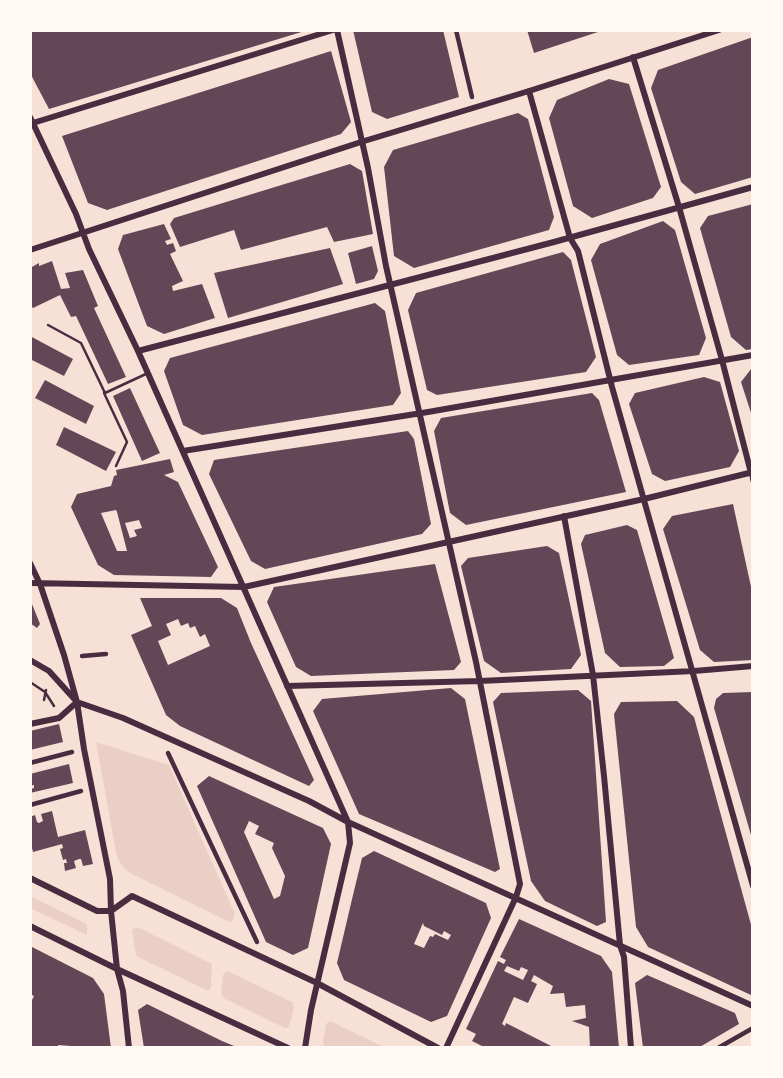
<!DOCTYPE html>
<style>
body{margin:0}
#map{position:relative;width:783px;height:1078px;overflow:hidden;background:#f7e1d7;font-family:"Exo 2",sans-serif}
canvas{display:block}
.frame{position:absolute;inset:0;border:32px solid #fffaf5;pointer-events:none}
</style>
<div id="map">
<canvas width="783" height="1078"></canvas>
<div class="frame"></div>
</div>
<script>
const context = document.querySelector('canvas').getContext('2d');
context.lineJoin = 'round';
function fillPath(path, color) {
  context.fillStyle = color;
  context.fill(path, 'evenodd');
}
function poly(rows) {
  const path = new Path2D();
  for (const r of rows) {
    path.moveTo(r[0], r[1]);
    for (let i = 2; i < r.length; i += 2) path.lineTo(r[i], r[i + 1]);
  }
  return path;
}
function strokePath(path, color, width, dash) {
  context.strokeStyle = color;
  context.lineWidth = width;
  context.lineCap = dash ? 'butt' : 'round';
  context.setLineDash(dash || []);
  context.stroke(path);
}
fillPath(poly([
 [96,742,169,765,235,914,231,923,130,873,123,867,118,860,116,852],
 [30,896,87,924,87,935,30,908],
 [137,927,212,964,211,987,209,990,206,990,136,956,132,930],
 [227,971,292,1002,294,1007,289,1027,285,1028,223,998,221,993,223,975],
 [330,1021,332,1022,386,1048,327,1048,323,1045,323,1042,326,1024]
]), '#ebcfc5');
fillPath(poly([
 [30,30,308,30,49,109,30,73],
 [353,30,443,30,459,97,387,119,372,112],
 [527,30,604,30,534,53],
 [753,37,753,177,695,194,681,182,651,88,658,70],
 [331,51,351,122,341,134,107,210,88,203,62,136],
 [609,79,629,84,661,187,653,198,592,218,573,206,549,118,557,100],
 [518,113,528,119,554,217,549,230,414,268,394,256,384,167,393,150],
 [350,164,362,171,373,234,334,242,327,227,241,250,234,230,180,247,170,224,174,218],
 [753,204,753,349,746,350,731,337,700,228,708,216],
 [663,221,675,230,706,338,699,355,629,365,617,355,591,260,600,244],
 [164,224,171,239,165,241,167,245,173,243,176,251,170,254,183,281,172,286,173,291,202,284,215,318,164,334,147,326,118,249,123,235],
 [372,246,378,271,374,279,356,284,348,253],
 [330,248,343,284,228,318,214,273],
 [563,252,571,260,596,357,586,372,437,395,427,390,408,310,416,293],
 [52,261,61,289,70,288,65,273,83,270,98,306,94,308,126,377,108,384,76,316,71,317,60,295,33,308,30,305,30,268,39,263,39,266],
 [375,303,385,311,401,393,393,405,202,435,183,425,164,371,170,358],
 [30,336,73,359,64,376,30,359],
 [751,369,753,369,753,419,741,382],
 [704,377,720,382,739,451,730,467,665,481,652,474,629,404,635,393],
 [45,380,94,406,86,424,35,398],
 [130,388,160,453,142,461,113,396],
 [592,393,599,400,626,492,466,525,450,513,434,431,441,418],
 [64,427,116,452,106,471,56,445],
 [408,431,414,439,431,524,422,534,265,569,251,561,209,474,214,460],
 [170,459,174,472,164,475,178,482,218,567,211,577,114,575,98,565,71,507,77,494,111,486,114,476,117,475,116,470],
 [116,510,117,512,127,551,117,551,101,513],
 [139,520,142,528,134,530,137,536,130,538,125,523],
 [733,504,753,596,753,660,714,662,700,650,663,529,672,516],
 [627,525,637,530,674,658,664,666,620,667,605,653,581,544,585,535],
 [547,546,559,553,581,655,571,669,501,673,484,661,461,566,468,558],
 [435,564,461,662,454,670,311,676,296,667,267,602,274,587],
 [140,598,221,598,237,608,251,643,314,780,309,786,180,726,166,715,131,635,152,626],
 [178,619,181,626,188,623,190,628,195,626,200,637,205,634,210,646,168,665,158,641,171,635,166,624],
 [30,599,40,624,37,628,30,623],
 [451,688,465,699,500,869,495,872,359,814,313,711,322,699],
 [578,690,591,701,606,922,597,926,545,901,531,881,493,702,501,693],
 [753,692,753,842,714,708,716,699,723,693],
 [677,701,694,717,753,932,753,996,648,947,636,927,614,714,621,702],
 [59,724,63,742,30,750,30,731],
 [69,764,73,783,30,793,30,789,34,788,34,785,30,786,30,774],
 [209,776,323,828,331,844,308,948,293,955,266,942,197,786],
 [249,821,259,826,255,834,274,843,272,848,285,876,280,896,274,899,244,832],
 [52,811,58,837,85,830,93,864,83,866,81,859,79,859,74,861,76,868,65,871,64,863,67,863,66,859,63,860,60,849,63,848,62,844,33,852,30,840,30,817,35,815,37,822,39,823,43,821,41,814],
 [374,851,486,903,491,918,447,1016,431,1022,344,980,337,963,353,895,362,858],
 [423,923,424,926,442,935,444,931,451,935,448,940,435,934,433,937,430,936,424,948,414,944],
 [519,919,601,956,612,972,619,1048,590,1048,589,1027,572,1021,586,1018,585,1005,566,1007,564,993,550,994,553,986,534,975,531,981,537,984,528,1003,514,997,502,1024,505,1026,506,1023,555,1048,486,1048,472,1041,476,1034,466,1029,498,961,504,964,506,960,500,957],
 [507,966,519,971,521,967,528,970,523,980,504,971],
 [30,946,93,978,104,994,111,1048,71,1048,71,1046,58,1045,59,1048,30,1048,30,1004,34,996,30,994],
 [647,975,735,1013,739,1024,698,1048,643,1048,635,983],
 [147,1004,222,1041,239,1048,144,1048,138,1010]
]), '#644757');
strokePath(poly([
 [30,682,45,692,54,706],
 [44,700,46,690]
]), '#4a2c40', 2.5);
strokePath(poly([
 [48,325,81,343,105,393,148,373],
 [104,393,127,442,116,466]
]), '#4a2c40', 2.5);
strokePath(poly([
 [456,30,472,97],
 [751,473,753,482],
 [82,656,106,654],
 [168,753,257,942],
 [30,763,72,752],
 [30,805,81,791],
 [718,1048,753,1028]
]), '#4a2c40', 4.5);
strokePath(poly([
 [337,30,368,168,386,266,476,662,520,884,516,897,446,1048],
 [633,57,679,207,722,360,751,473],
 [529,91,570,238,578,251,612,387,753,886],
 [30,117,76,214,89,249,138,351,348,822,350,843,311,1010,305,1048],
 [33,123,333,30],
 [30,250,361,142,529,91,719,30],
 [138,351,554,242,753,187],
 [183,451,428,412,753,355],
 [564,516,593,675,604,776,620,945,624,957,631,1048],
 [30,563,40,584,64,655,77,702,84,749,110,879,111,911,117,969,123,991,129,1048],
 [30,583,244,587,644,499,753,472],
 [30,660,49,671,77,702,123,718,309,801,348,822,753,1006],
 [287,686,480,681,694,671,753,666],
 [30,724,59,718,77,702],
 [30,878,97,911,111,911,132,896,317,983,438,1048],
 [30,926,117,969,288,1048]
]), '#4a2c40', 6);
</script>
